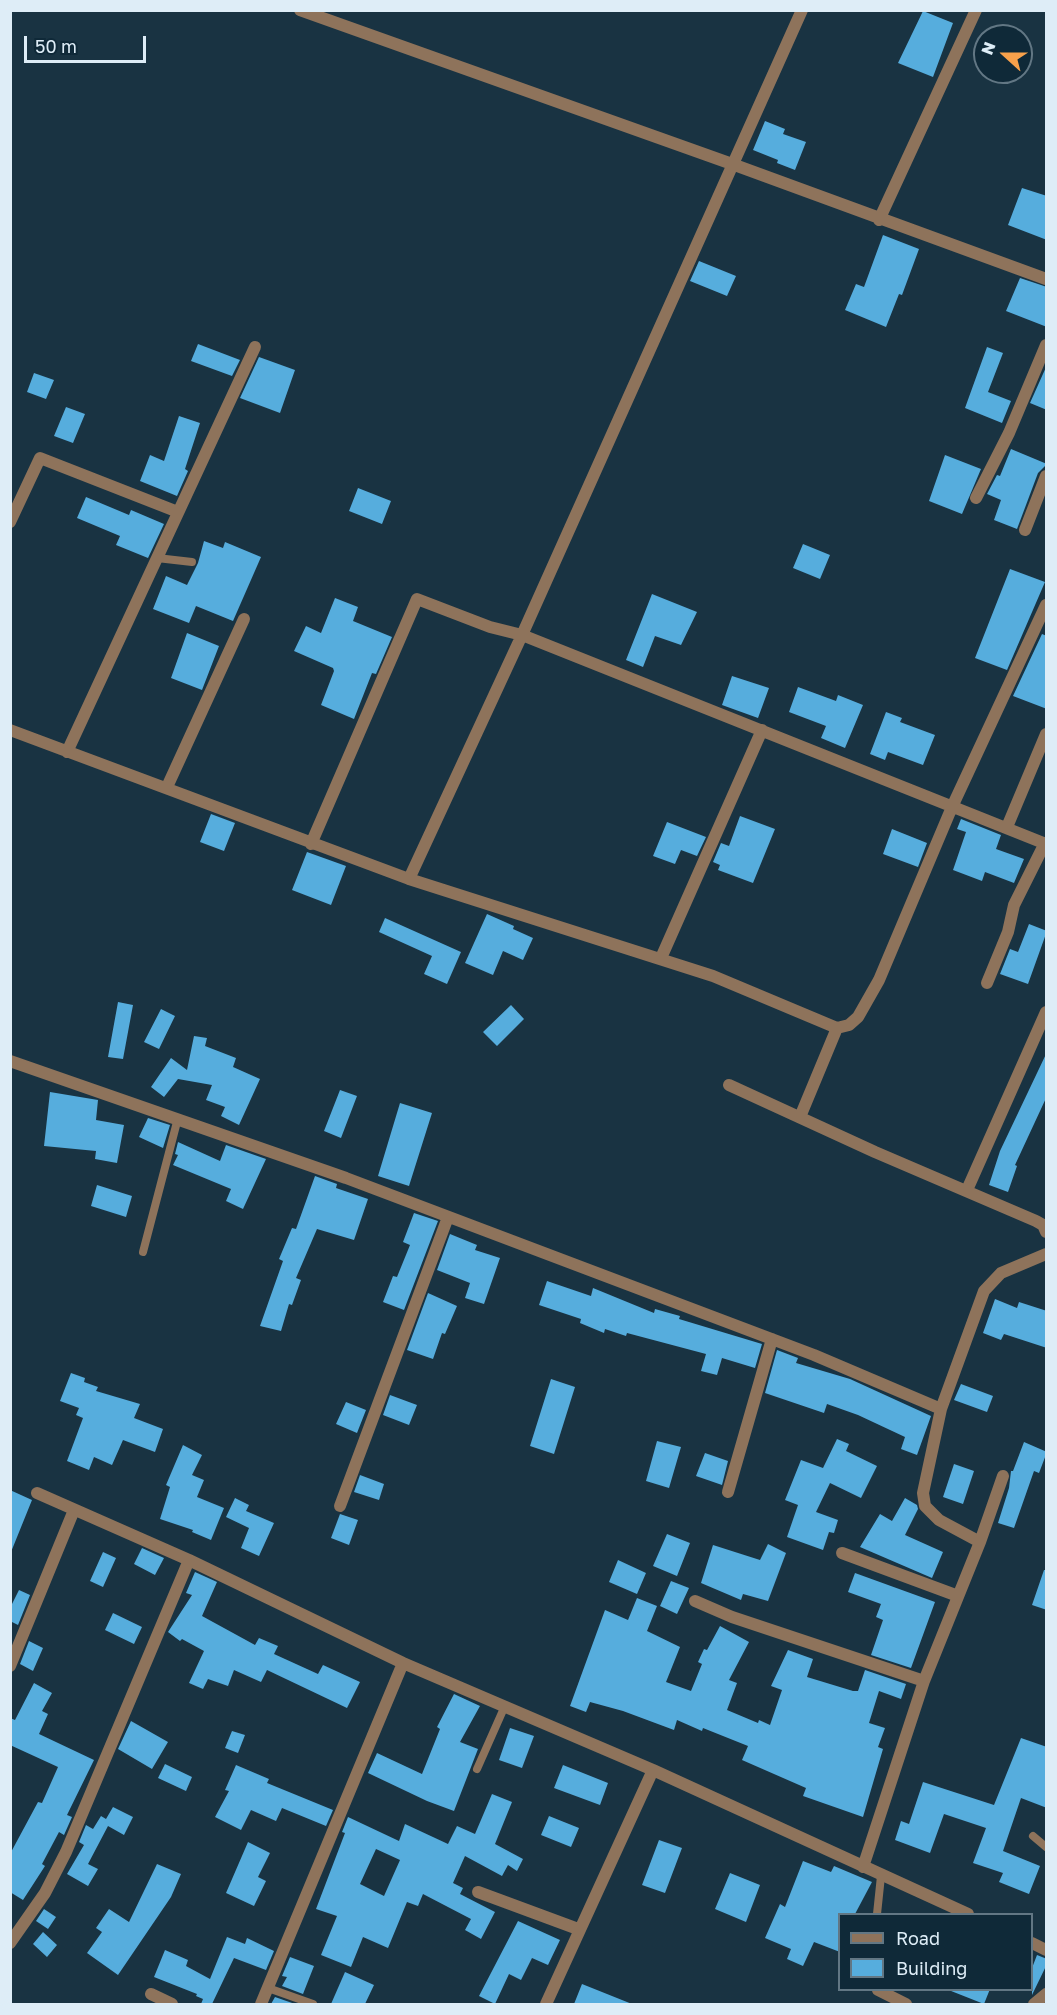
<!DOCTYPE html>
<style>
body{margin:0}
#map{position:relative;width:1057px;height:2015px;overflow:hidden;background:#193342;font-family:"Golos Text",sans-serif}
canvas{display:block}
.frame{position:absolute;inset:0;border:12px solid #deedf7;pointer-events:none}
.legend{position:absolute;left:838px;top:1913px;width:195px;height:78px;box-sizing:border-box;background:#0f2938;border:2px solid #627784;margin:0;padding:8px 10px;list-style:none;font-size:18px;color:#deedf7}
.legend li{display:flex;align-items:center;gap:12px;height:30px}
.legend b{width:30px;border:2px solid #627784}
.north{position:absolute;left:973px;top:24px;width:60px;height:60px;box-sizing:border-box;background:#0f2938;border:2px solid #627784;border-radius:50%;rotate:291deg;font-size:16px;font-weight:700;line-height:24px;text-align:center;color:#deedf7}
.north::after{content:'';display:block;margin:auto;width:21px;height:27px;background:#f8a14b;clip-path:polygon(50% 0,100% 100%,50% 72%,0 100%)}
.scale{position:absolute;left:24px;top:36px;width:122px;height:27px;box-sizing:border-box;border:3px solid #deedf7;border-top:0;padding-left:8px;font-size:18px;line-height:21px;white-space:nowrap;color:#deedf7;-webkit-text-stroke:4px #0f2938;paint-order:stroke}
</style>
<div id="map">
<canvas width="1057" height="2015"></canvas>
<div class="frame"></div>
<ul class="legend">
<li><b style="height:8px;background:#8e735b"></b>Road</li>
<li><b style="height:16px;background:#56addd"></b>Building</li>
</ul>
<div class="north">N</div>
<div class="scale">50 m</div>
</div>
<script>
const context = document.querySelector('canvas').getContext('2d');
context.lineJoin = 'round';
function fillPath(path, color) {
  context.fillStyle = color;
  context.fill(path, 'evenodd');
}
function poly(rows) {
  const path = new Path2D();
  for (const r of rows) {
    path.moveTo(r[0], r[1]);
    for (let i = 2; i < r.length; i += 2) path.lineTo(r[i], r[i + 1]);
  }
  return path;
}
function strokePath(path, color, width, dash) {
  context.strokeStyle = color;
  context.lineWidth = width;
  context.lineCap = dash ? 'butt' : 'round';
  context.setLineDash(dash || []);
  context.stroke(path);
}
fillPath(poly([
 [923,11,953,23,933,77,898,63],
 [765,121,785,129,783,134,806,142,795,170,777,163,778,160,753,150],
 [1022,188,1047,196,1047,240,1008,225],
 [883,235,919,249,902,295,899,294,886,327,845,310,856,284,864,287],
 [699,261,736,276,727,296,690,281],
 [1020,278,1047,287,1047,327,1006,311],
 [198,344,240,360,232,376,191,361],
 [987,347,1003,353,988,392,1011,401,1002,423,965,408],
 [259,357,295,370,280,413,240,398],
 [1047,365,1047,410,1030,403],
 [34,373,54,380,46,399,27,392],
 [66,407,85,414,73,443,54,436],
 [179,416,200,423,185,469,188,471,177,496,140,481,150,455,164,461],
 [1011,449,1047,464,1038,473,1017,529,994,520,1001,500,987,494,997,475,1000,476],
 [945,455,981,469,962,514,929,501],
 [358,488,391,501,382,524,349,511],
 [86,497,129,515,131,510,164,524,148,558,116,545,120,536,77,518],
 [204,541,223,548,225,542,261,557,233,621,196,606,189,623,153,609,166,576,187,585,198,563],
 [803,544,830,555,820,579,793,568],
 [1010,569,1045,582,1007,670,975,658],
 [652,594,697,612,681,645,655,636,643,667,626,660],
 [335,598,358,607,353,621,392,637,376,674,372,673,354,719,321,705,334,671,333,668,294,651,306,626,321,633],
 [187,633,219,646,202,690,171,678],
 [1042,634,1047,636,1047,709,1013,696],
 [732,676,769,688,758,718,722,705],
 [798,687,836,701,838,695,863,705,845,748,821,738,826,726,789,712],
 [886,712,902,718,900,722,935,735,923,765,888,752,885,760,870,754],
 [211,814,235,823,224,851,200,842],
 [740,816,775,829,753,883,718,870,720,865,713,862,721,843,729,846],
 [961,819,1001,835,996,849,1024,859,1014,883,985,872,982,881,953,870,966,832,957,829],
 [667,822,706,837,697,856,681,850,675,864,653,856],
 [892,829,927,843,918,867,883,854],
 [307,852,346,866,331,905,292,890],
 [487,914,514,926,513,929,533,938,523,960,503,951,493,975,465,963],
 [385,918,461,952,447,984,424,974,432,956,379,932],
 [1029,924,1047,931,1028,984,1000,974,1010,949,1018,952],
 [118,1002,133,1005,123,1059,108,1057],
 [511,1005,524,1019,497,1046,483,1032],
 [161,1009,175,1016,159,1049,144,1042],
 [194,1036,207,1038,205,1046,236,1058,233,1067,260,1079,239,1125,221,1116,225,1107,206,1100,212,1085,178,1079,164,1097,151,1087,171,1058,187,1070],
 [1047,1052,1047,1096,1015,1165,1017,1166,1008,1192,989,1185,1000,1151],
 [340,1090,357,1096,341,1138,324,1131],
 [50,1092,98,1100,96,1120,124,1125,117,1163,95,1159,96,1151,44,1146],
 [400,1103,432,1113,409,1186,378,1176],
 [148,1118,170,1125,163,1148,139,1137],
 [178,1142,220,1161,226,1145,266,1159,243,1209,226,1201,231,1189,173,1165,178,1155,175,1154],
 [315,1176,337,1184,336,1188,368,1199,354,1240,317,1229,296,1278,301,1280,292,1305,289,1304,281,1331,260,1326,283,1261,279,1259,292,1228,296,1229],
 [97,1185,132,1196,126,1217,91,1206],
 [414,1213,438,1221,404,1310,383,1302,393,1276,397,1277,410,1245,403,1242],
 [450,1234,477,1245,475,1250,500,1258,484,1304,465,1298,470,1283,437,1270],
 [547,1281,591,1296,593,1288,654,1313,655,1309,680,1316,679,1319,762,1344,755,1368,722,1358,717,1375,701,1371,706,1354,627,1333,626,1336,605,1329,604,1333,580,1323,581,1319,539,1305],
 [428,1293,457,1306,445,1334,442,1333,433,1359,407,1350],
 [995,1299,1017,1308,1019,1302,1047,1311,1047,1348,1004,1334,1001,1340,983,1333],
 [777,1350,798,1358,796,1363,850,1379,931,1416,917,1455,901,1449,905,1437,858,1415,827,1404,824,1413,765,1393],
 [71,1373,85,1378,84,1382,98,1387,96,1391,140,1404,134,1418,163,1429,155,1452,123,1440,112,1465,94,1457,89,1470,67,1461,83,1418,76,1415,79,1408,60,1401],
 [551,1379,575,1387,554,1454,530,1446],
 [961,1384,993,1396,987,1412,954,1400],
 [390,1395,417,1405,409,1425,383,1415],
 [346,1402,366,1410,357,1433,336,1424],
 [837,1439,849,1444,846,1451,877,1466,861,1498,830,1483,816,1512,838,1520,834,1533,829,1532,823,1550,787,1537,798,1505,785,1500,801,1460,823,1468],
 [657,1441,681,1447,669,1488,646,1481],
 [1024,1442,1047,1452,1039,1473,1034,1471,1014,1528,998,1523,1009,1488,1011,1471,1013,1471],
 [183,1445,202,1455,192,1475,204,1480,197,1497,224,1508,211,1540,192,1532,193,1530,160,1519,170,1487,166,1485],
 [705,1453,728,1461,722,1485,696,1476],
 [954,1464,974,1471,963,1504,943,1497],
 [360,1475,384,1484,379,1500,354,1492],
 [10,1490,32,1500,11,1552,10,1552],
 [235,1498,249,1505,246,1511,274,1523,259,1556,241,1548,249,1528,226,1517],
 [905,1498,917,1505,918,1509,905,1535,943,1552,932,1578,860,1547,880,1514,892,1521],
 [340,1514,358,1520,349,1545,331,1538],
 [667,1534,690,1543,677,1576,653,1566],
 [768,1544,786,1553,768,1601,743,1594,741,1600,701,1583,713,1545,760,1560],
 [142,1548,164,1558,155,1575,134,1564],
 [103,1552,116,1558,103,1587,90,1581],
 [618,1560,646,1573,637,1594,609,1582],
 [1044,1570,1047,1570,1047,1610,1032,1605],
 [195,1572,217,1582,202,1616,255,1645,259,1638,278,1646,274,1654,318,1674,323,1665,360,1682,347,1708,267,1670,261,1682,234,1670,228,1686,208,1679,203,1689,189,1683,204,1651,182,1639,180,1641,168,1632,192,1595,186,1593],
 [855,1573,935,1602,911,1668,871,1655,883,1620,876,1617,881,1604,848,1592],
 [671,1581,689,1588,677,1614,660,1606],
 [19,1590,30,1595,18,1625,10,1621,10,1608],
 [637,1598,657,1606,647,1631,680,1647,666,1682,691,1691,702,1664,698,1662,704,1649,707,1650,720,1626,749,1642,729,1680,737,1683,727,1710,758,1723,759,1720,770,1725,782,1690,771,1686,788,1650,813,1659,807,1677,853,1691,858,1691,865,1670,906,1684,901,1699,879,1691,869,1723,885,1728,878,1747,883,1749,863,1817,803,1796,806,1788,742,1760,748,1746,703,1728,702,1731,677,1720,674,1730,623,1711,590,1702,586,1712,570,1706,605,1610,628,1620],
 [113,1613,142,1627,134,1644,105,1630],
 [29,1641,43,1648,33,1671,20,1664],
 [34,1683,52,1693,42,1711,48,1714,39,1734,94,1760,67,1815,72,1817,64,1835,59,1832,42,1864,45,1866,23,1900,10,1892,10,1854,38,1802,42,1803,58,1767,10,1745,10,1718,15,1720],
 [454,1694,480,1706,460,1742,478,1749,454,1811,427,1801,368,1773,377,1753,422,1774,440,1729,437,1727],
 [131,1721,168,1742,152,1769,118,1749],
 [510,1728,534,1736,522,1768,499,1760],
 [232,1731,245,1735,238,1753,225,1748],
 [1021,1738,1047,1747,1047,1808,1021,1798,1003,1851,1040,1866,1029,1894,999,1882,1003,1873,973,1863,986,1828,944,1814,930,1853,895,1840,901,1821,909,1824,923,1782,994,1805],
 [165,1764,192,1777,186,1791,158,1778],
 [236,1765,269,1779,267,1783,333,1810,326,1826,282,1808,276,1821,251,1810,241,1830,215,1817,229,1791,225,1790],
 [563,1765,608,1783,600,1805,554,1788],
 [492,1794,512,1802,495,1844,523,1859,517,1871,508,1865,502,1876,465,1856,453,1883,463,1888,460,1894,495,1912,481,1939,465,1930,471,1919,423,1894,418,1906,407,1902,388,1948,363,1937,351,1967,321,1955,337,1916,316,1909,345,1833,342,1832,348,1817,399,1841,405,1824,448,1844,457,1826,475,1834],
 [376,1849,400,1860,384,1896,360,1884],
 [113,1807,133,1817,124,1835,108,1826,88,1864,98,1869,88,1886,67,1874,84,1845,79,1842,86,1825,93,1829,101,1816,106,1819],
 [549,1816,579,1828,571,1847,541,1835],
 [659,1840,682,1848,665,1893,642,1885],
 [248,1842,270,1853,258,1877,266,1881,254,1906,226,1893],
 [803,1861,831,1872,834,1866,872,1882,855,1914,840,1914,840,1952,814,1942,803,1966,787,1959,791,1949,765,1938,780,1904,785,1907],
 [157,1864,181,1874,171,1897,118,1975,87,1953,102,1932,96,1928,109,1909,129,1922],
 [730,1873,760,1885,746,1922,715,1909],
 [44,1909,56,1917,48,1929,36,1921],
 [518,1921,560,1940,548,1965,532,1958,521,1980,509,1974,495,2004,479,1996],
 [43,1932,57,1945,47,1957,33,1944],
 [227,1937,245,1944,247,1938,274,1951,266,1970,234,1958,212,2004,201,2004,203,1999,196,1996,197,1994,154,1977,165,1950,188,1960,186,1966,210,1979],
 [1037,1955,1047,1959,1047,1964,1032,1995,1032,1968],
 [290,1957,314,1966,303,1994,282,1986,287,1977,282,1976],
 [345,1972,374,1985,365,2004,331,2004],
 [582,1984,632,2004,574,2004],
 [946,1989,990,1989,984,2004],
 [275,1997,295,2004,271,2004]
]), '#56addd');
strokePath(poly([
 [157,558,192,562],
 [143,1252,178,1118],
 [477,1769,504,1708],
 [1033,1836,1046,1847],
 [877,1914,881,1876],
 [268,1988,313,2004]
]), '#8e735b', 8);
strokePath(poly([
 [300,10,732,164,1046,279],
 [879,220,976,10],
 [976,498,1009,433,1046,345],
 [10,522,40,458,178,512],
 [1025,530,1046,476],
 [10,730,409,879,713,976,837,1028,800,1117],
 [67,752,255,347],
 [167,787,244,619],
 [1007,827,1046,734],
 [311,844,417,599,490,627,522,635,1046,844],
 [409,879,522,635,802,10],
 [661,958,762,730],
 [987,983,1008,932,1014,905,1045,843],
 [837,1028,849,1025,858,1017,879,980,952,807,1046,605],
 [10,1061,346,1178,814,1355,941,1409,984,1291,1001,1273,1046,1254],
 [729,1085,875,1152,1036,1221,1043,1225,1046,1232],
 [967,1190,1046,1012],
 [941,1409,923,1493,925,1506,939,1520,980,1542],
 [728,1492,772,1339],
 [37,1493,189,1560,403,1663,653,1770,968,1914],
 [340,1506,448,1217],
 [842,1553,958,1596],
 [695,1601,732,1617,924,1681],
 [10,1666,74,1510],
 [863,1867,924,1681,980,1542,1003,1476],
 [478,1892,578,1929],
 [10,1943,45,1893,66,1852,189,1560],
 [1032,1943,1046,1950],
 [878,1990,906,2004],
 [151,1994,172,2004],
 [261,2004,403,1663],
 [546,2004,653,1770],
 [1034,2004,1046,1994]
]), '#8e735b', 12);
</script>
